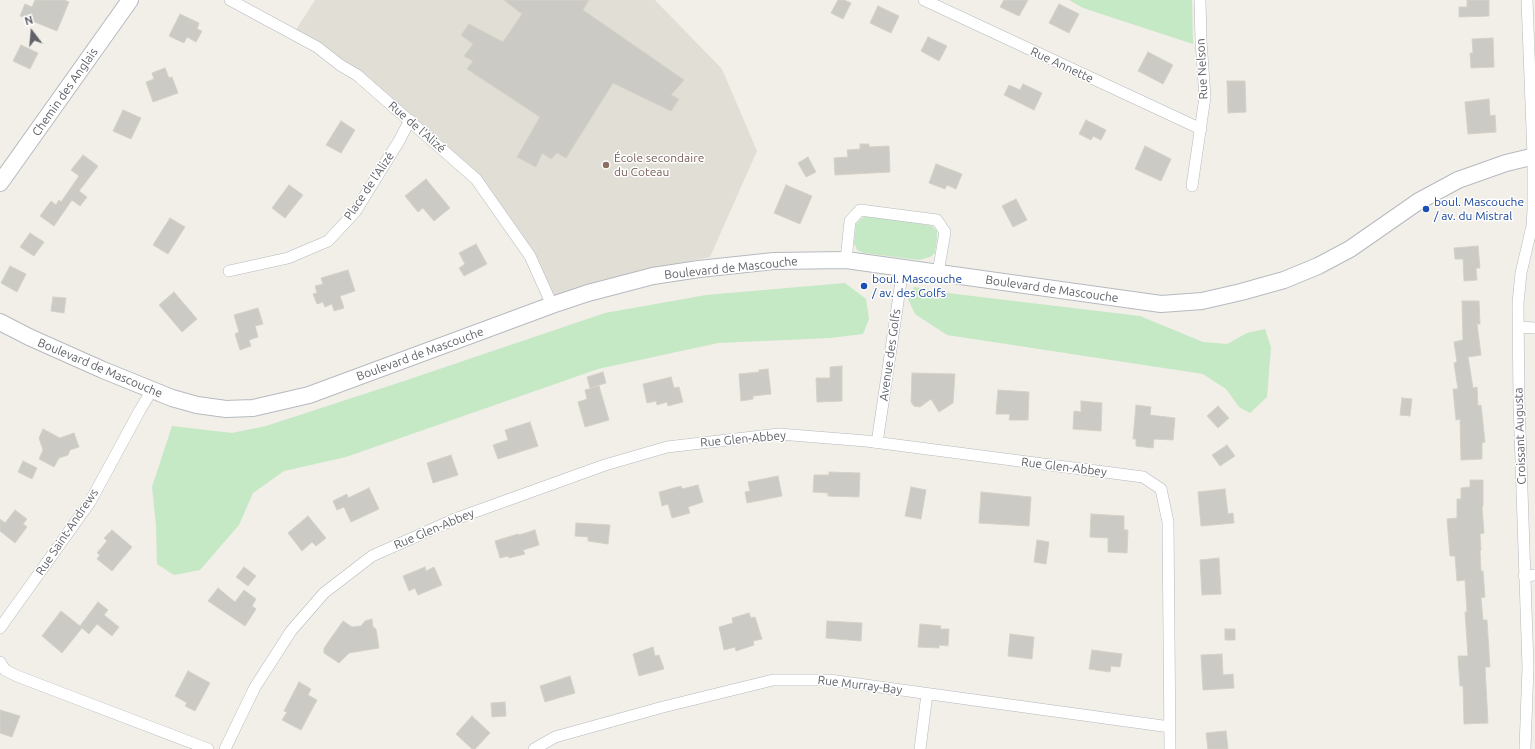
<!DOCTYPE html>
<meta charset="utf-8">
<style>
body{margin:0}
#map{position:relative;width:1535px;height:749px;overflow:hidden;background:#f1efe8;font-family:Ubuntu,sans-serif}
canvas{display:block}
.north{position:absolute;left:12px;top:12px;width:40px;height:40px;-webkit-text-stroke:3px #fff;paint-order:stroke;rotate:344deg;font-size:11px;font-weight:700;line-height:16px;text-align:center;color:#5f6368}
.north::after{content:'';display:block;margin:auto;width:14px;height:18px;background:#5f6368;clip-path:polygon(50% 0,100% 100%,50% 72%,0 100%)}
</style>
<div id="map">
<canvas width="1535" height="749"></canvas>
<div class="north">N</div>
</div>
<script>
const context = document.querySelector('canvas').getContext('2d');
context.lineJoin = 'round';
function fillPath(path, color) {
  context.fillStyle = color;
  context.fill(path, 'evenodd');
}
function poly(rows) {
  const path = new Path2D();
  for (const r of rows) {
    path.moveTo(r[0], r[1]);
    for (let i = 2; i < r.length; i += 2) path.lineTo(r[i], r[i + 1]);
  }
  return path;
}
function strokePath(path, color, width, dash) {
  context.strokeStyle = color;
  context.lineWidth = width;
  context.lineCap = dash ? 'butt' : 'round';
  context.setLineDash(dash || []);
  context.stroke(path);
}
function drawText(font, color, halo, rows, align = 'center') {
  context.font = font + ' Ubuntu,sans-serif';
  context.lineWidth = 3;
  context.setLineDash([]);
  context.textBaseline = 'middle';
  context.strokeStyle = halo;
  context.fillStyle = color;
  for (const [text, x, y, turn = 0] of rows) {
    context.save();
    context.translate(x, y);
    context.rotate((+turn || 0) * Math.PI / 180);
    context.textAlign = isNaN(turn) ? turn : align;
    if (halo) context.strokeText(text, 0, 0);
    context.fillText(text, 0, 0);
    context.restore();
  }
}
fillPath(poly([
 [315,0,655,0,722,69,757,151,710,257,598,281,552,305,530,256,476,179,357,75,292,36]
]), '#e1ded6');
fillPath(poly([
 [1069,0,1192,0,1193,44,1083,8],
 [869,215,932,226,937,231,937,238,935,253,930,257,919,260,864,253,857,250,854,243,856,224,862,218],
 [845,283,866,299,869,319,863,334,830,338,718,343,598,369,346,457,284,471,253,493,239,525,200,570,174,575,157,564,156,525,152,487,172,426,232,433,266,426,404,381,605,313,706,295],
 [914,287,947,293,1140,316,1203,342,1227,344,1247,333,1265,329,1271,347,1267,397,1250,413,1239,407,1226,389,1203,374,947,335,915,314,908,299]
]), '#c5e8c5');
const building = poly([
 [35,0,64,0,69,2,57,31,20,16,25,4,32,7,35,0],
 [504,0,589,0,583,10,684,80,671,95,679,99,671,111,613,83,566,158,557,153,551,159,542,153,536,167,517,157,540,117,467,69,473,61,464,56,473,44,461,35,469,24,503,42,522,14,504,0],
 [838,0,844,0,851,3,843,19,831,13,838,0],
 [1004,0,1028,0,1019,16,1000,7,1004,0],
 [1467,0,1489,0,1489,16,1459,17,1459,7,1467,7,1467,0],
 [1059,4,1079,14,1069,33,1049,23,1059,4],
 [878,6,899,16,891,33,870,23,878,6],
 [180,14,199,23,197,29,202,31,196,42,187,37,184,43,169,36,180,14],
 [928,37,947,46,939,61,921,51,928,37],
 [1493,38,1494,67,1471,68,1470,53,1473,53,1472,39,1493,38],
 [21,45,38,53,30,69,13,61,21,45],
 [1148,52,1173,65,1163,84,1138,71,1148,52],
 [165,68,169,78,172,77,178,93,153,102,146,82,154,79,152,73,165,68],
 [1227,81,1245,81,1246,112,1228,113,1227,81],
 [1023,84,1042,93,1034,110,1004,95,1009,85,1020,90,1023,84],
 [1489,99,1490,116,1495,115,1496,132,1468,134,1465,102,1489,99],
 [123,110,141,118,131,139,113,131,123,110],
 [1086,120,1106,130,1101,140,1093,136,1091,140,1079,134,1086,120],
 [341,121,355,130,341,153,326,145,341,121],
 [860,144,869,144,869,147,889,146,890,172,835,175,834,158,848,157,847,150,860,149,860,144],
 [1145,146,1171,159,1161,181,1135,169,1145,146],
 [83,155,98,166,79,191,87,197,80,206,72,200,54,226,40,216,51,201,56,205,59,200,61,202,79,176,71,170,83,155],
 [808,157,816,172,806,177,798,163,808,157],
 [936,164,962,174,956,189,947,185,945,189,929,183,936,164],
 [426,179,450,208,434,221,423,208,418,212,405,196,426,179],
 [289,185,303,195,285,218,272,208,289,185],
 [786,185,812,196,800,224,774,213,786,185],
 [1016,199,1027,220,1013,227,1002,206,1016,199],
 [170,218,185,227,168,254,153,245,170,218],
 [30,233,44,242,34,256,20,247,30,233],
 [476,244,487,264,464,276,459,268,465,264,459,253,476,244],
 [1478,246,1480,268,1476,268,1477,280,1464,281,1463,259,1455,259,1454,248,1478,246],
 [10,266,26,274,17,292,1,283,10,266],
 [348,270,355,291,340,296,344,308,334,311,332,304,325,307,323,302,317,304,313,294,317,293,315,286,323,284,321,278,348,270],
 [174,292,197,319,182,332,159,305,174,292],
 [53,297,66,298,64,313,51,311,53,297],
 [1462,301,1479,301,1480,324,1477,324,1481,355,1468,357,1473,388,1477,387,1478,406,1481,405,1485,442,1482,443,1482,459,1461,460,1460,419,1456,420,1453,389,1458,389,1454,363,1457,362,1454,342,1463,340,1462,301],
 [258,308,263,324,255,326,258,337,249,340,251,346,240,350,235,334,239,332,234,315,258,308],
 [842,366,842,401,817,402,816,378,830,378,830,367,842,366],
 [768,369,771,394,753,396,753,399,741,401,739,374,759,372,759,370,768,369],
 [603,372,606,383,590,388,587,377,603,372],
 [912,373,955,374,953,403,939,412,931,399,920,407,914,406,911,402,912,373],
 [671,377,674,388,679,387,683,402,668,406,667,402,657,405,656,401,647,403,643,384,671,377],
 [599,386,609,420,585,427,578,402,587,399,585,390,599,386],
 [998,390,1029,392,1028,420,1009,420,1010,414,996,414,998,390],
 [1402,398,1412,399,1410,416,1400,415,1402,398],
 [1081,401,1102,403,1101,431,1073,429,1074,411,1081,412,1081,401],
 [1136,405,1151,407,1150,415,1175,418,1173,440,1154,439,1153,448,1136,446,1136,439,1133,439,1136,405],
 [1218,406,1229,418,1218,428,1207,416,1218,406],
 [530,422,538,446,498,459,493,445,508,440,505,430,530,422],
 [43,429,60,438,74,433,79,447,70,450,68,455,59,458,54,467,39,459,43,450,39,438,43,429],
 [1227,445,1235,456,1220,466,1212,455,1227,445],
 [451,455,458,475,433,483,427,463,451,455],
 [23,461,37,468,32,479,18,472,23,461],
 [829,472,860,473,859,497,828,496,828,493,813,492,814,475,829,475,829,472],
 [778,476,782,496,747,503,745,492,750,491,748,482,778,476],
 [1470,480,1483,480,1483,506,1482,507,1484,533,1480,534,1481,550,1480,551,1481,571,1483,571,1485,597,1481,598,1483,620,1487,620,1490,667,1485,667,1488,723,1464,724,1463,686,1460,686,1458,656,1468,656,1465,612,1467,612,1465,580,1457,581,1455,556,1450,556,1447,519,1457,518,1457,499,1461,499,1461,488,1470,487,1470,480],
 [698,485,703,502,688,507,690,513,672,518,668,504,662,506,659,492,681,486,682,489,698,485],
 [911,487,926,490,921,519,905,516,911,487],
 [369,488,379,509,351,522,344,507,337,510,333,501,347,494,348,498,369,488],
 [1225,489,1228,514,1233,513,1234,523,1201,526,1198,492,1225,489],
 [981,492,1031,497,1029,526,979,523,981,492],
 [15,510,27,519,23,524,27,527,15,543,0,531,0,519,5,523,15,510],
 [1091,514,1124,516,1124,530,1128,530,1127,553,1108,552,1108,538,1090,537,1091,514],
 [308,516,326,538,316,546,312,542,302,551,288,533,308,516],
 [576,523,610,525,608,544,588,541,588,537,575,536,576,523],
 [112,530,132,547,112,571,97,559,100,555,97,553,107,541,104,538,112,530],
 [535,530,539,545,523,550,525,554,509,558,508,556,500,558,495,541,518,534,519,535,535,530],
 [1037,540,1049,542,1046,564,1034,562,1037,540],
 [1219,558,1221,594,1202,595,1200,560,1219,558],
 [244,567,256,576,248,586,236,577,244,567],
 [425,567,426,571,434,567,442,585,418,595,415,588,409,591,403,576,425,567],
 [218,588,235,602,244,590,256,599,252,606,256,609,245,626,208,601,218,588],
 [98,602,108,610,104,615,119,627,112,636,97,624,89,634,82,628,62,653,42,636,61,611,80,626,98,602],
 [749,613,751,618,755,617,762,639,753,641,754,645,736,651,735,647,724,650,719,627,733,623,732,618,749,613],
 [372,619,373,627,376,629,379,648,349,653,339,663,324,653,324,648,343,621,352,627,361,626,365,621,372,619],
 [827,621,862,623,861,641,826,638,827,621],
 [920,624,941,626,940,629,949,629,948,646,939,645,939,648,918,647,920,624],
 [1225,629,1235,629,1235,640,1225,640,1225,629],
 [1010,634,1034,637,1032,659,1008,656,1010,634],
 [653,647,655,656,659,655,664,669,639,676,633,654,653,647],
 [1092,650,1122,654,1120,667,1111,666,1110,672,1089,669,1092,650],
 [1222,654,1223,675,1233,674,1234,688,1203,690,1201,655,1222,654],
 [188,671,210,683,195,711,185,706,187,703,175,696,188,671],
 [570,676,575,693,545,702,540,686,570,676],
 [299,682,311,689,308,695,317,700,301,730,282,720,287,712,284,711,299,682],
 [505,702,506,716,492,717,491,703,505,702],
 [0,710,20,716,12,737,0,733,0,710],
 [472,716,490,733,475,749,472,749,456,734,472,716],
 [1226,731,1228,749,1208,749,1206,733,1226,731]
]);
fillPath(building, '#cccac5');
strokePath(building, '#d6d1c6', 1);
const street = poly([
 [230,0,317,47,340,65,357,75,476,179,530,256,552,305],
 [924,0,1201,129],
 [1192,186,1205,97,1201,41,1200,0],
 [846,260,850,221,860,210,937,220,945,232,938,273],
 [229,271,288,258,328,241,355,212,399,141,410,120],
 [1518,327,1535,328],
 [877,443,903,268],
 [1524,576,1535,575],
 [0,628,90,502,140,410,152,390],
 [0,662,5,670,17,676,208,749],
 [225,749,255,687,291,631,324,593,372,556,455,519,605,465,667,447,779,434,866,441,1143,477,1161,489,1168,522,1170,749],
 [534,749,555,737,663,707,773,680,829,680,1170,727],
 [920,749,927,694],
 [1525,749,1528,667,1519,402,1518,303,1521,273,1532,226,1533,209,1533,156,1527,0]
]);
const secondary = poly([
 [0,183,130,0],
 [0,322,29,337,103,370,172,398,197,405,226,409,253,408,309,395,552,305,588,293,653,276,699,269,774,261,846,260,1161,304,1202,301,1241,292,1284,280,1318,266,1350,249,1419,201,1458,180,1506,163,1535,156]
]);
strokePath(street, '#b5b8bc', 12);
strokePath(secondary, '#b6babf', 18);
strokePath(street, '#fff', 11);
strokePath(secondary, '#fff', 16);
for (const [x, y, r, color] of [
 [606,165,4,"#8d6e63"],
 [1426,209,4,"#1a4fb4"],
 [864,286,4,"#1a4fb4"]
]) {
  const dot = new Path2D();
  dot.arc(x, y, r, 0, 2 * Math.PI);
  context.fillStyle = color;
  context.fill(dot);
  strokePath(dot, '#fff', 1.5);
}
drawText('12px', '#5f6368', '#fff', [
 ["Rue Annette",1062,65,25],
 ["Rue Nelson",1202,69,-93],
 ["Chemin des Anglais",65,92,-55],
 ["Rue de l'Alizé",417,127,41],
 ["Place de l'Alizé",369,186,-56],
 ["Boulevard de Mascouche",731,268,-6],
 ["Boulevard de Mascouche",1052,289,8],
 ["Boulevard de Mascouche",420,354,-20],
 ["Avenue des Golfs",890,355,-82],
 ["Boulevard de Mascouche",100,368,23],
 ["Croissant Augusta",1520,436,-92],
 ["Rue Glen-Abbey",743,439,-5],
 ["Rue Glen-Abbey",1064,467,7],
 ["Rue Glen-Abbey",434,529,-23],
 ["Rue Saint-Andrews",67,532,-56],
 ["Rue Murray-Bay",860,685,7]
]);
drawText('12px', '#785e54', '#fff', [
 ["École secondaire",614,158],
 ["du Coteau",614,172]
], 'left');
drawText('12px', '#164399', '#fff', [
 ["boul. Mascouche",1434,202],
 ["/ av. du Mistral",1434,216],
 ["boul. Mascouche",872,279],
 ["/ av. des Golfs",872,293]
], 'left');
</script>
